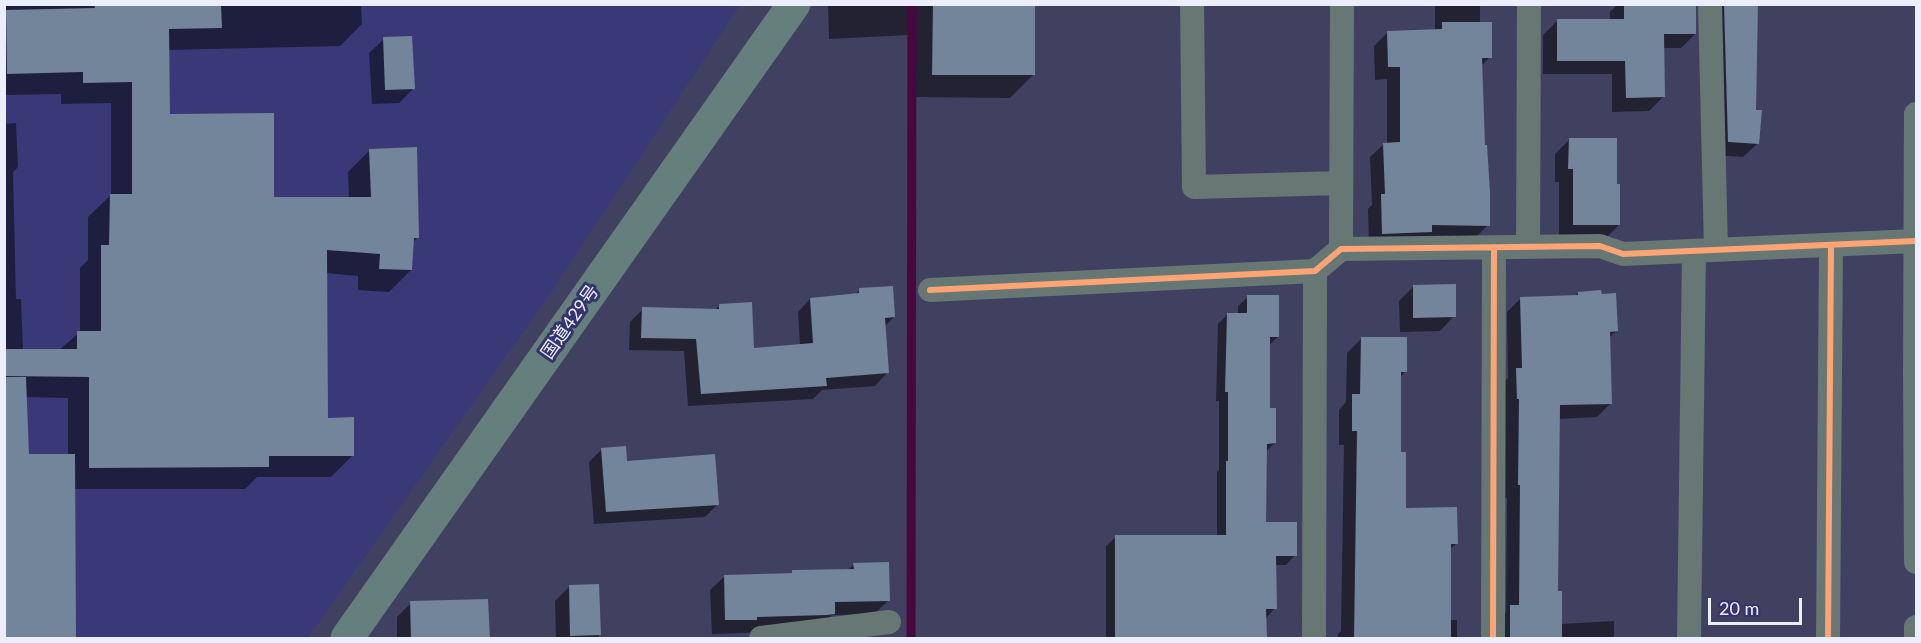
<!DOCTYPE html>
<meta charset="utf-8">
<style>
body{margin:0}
#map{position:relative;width:1921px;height:643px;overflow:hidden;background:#404061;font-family:Lato,sans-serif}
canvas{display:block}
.frame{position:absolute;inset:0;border:6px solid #eceefd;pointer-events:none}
.scale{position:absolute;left:1708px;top:598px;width:94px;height:27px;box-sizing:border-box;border:3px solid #eceefd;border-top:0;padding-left:8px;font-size:18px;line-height:21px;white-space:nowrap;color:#eceefd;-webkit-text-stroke:4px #33336f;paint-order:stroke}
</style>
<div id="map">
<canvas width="1921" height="643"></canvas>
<div class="frame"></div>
<div class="scale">20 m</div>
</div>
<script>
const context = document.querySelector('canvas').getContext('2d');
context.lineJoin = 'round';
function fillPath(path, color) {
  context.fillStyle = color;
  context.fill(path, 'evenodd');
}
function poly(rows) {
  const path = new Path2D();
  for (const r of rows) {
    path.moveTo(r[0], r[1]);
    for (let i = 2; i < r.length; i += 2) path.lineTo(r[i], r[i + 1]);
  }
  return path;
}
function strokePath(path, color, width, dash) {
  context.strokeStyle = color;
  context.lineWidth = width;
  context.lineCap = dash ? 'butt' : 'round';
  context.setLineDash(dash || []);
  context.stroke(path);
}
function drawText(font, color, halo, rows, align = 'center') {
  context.font = font + ' Lato,"Noto Sans JP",sans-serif';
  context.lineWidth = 6;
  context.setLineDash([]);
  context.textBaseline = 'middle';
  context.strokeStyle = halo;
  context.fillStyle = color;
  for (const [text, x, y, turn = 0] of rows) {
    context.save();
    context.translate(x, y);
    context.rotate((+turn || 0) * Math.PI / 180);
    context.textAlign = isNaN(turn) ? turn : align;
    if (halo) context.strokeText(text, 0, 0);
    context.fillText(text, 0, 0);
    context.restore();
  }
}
fillPath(poly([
 [4,5,740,5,554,288,308,638,5,638]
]), '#393977');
fillPath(poly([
 [4,4,361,4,362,24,340,46,167,50,168,116,272,198,349,198,348,172,370,150,418,237,412,243,411,270,389,292,358,290,358,276,326,273,326,419,353,455,331,477,257,477,245,489,74,489,4,638,4,124,16,123,18,167,13,172,16,299,21,299,23,351,59,350,80,332,80,268,88,260,88,217,111,195,111,103,61,104,61,94,4,95],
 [25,397,68,398,68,456,27,456],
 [828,4,1034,4,1033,75,1010,98,909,97,910,35,829,39],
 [1435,4,1480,4,1480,23,1490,57,1481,66,1488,225,1475,238,1369,246,1368,209,1372,205,1370,157,1384,144,1387,144,1387,79,1375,80,1374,46,1387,33,1435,31],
 [1618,4,1694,4,1695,34,1681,48,1663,48,1663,97,1649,111,1612,112,1612,74,1543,74,1543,35,1558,20,1610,21,1610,12],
 [1698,4,1756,4,1754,111,1758,143,1743,157,1714,155],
 [384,39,413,89,399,103,372,104,369,53],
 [1569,140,1616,186,1619,225,1605,239,1559,239,1559,182,1555,182,1555,154],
 [1414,286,1454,316,1440,331,1400,332,1399,301],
 [860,290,894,317,884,327,887,373,875,386,822,390,813,399,688,406,684,351,629,350,630,322,643,309,714,311,719,306,753,350,800,346,798,312,810,299,854,295],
 [1578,293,1616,331,1609,338,1611,403,1597,417,1559,419,1557,592,1561,624,1614,621,1614,638,1497,638,1497,621,1506,612,1507,498,1505,498,1502,384,1508,378,1507,312,1521,298,1575,296],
 [1248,297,1278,337,1268,346,1268,409,1275,443,1265,452,1265,524,1295,555,1286,565,1275,565,1275,608,1266,618,1265,638,1106,638,1106,546,1116,537,1217,536,1217,472,1219,470,1219,401,1216,401,1218,324,1228,314,1238,314,1238,306],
 [1361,339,1406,371,1400,377,1400,453,1404,509,1456,544,1449,550,1450,620,1457,620,1457,638,1338,638,1338,634,1341,631,1344,445,1339,445,1339,410,1346,402,1347,353],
 [602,449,626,462,717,505,705,517,594,524,589,462],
 [854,564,889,600,874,614,832,615,819,628,775,632,712,634,710,590,725,576,848,570],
 [598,586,599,638,556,638,555,601,569,587],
 [411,603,488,638,397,638,397,617]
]), '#0007');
strokePath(poly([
 [911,638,912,4]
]), '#47093d', 9);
fillPath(poly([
 [94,4,221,4,222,28,169,29,170,114,274,113,274,197,371,197,369,149,417,147,419,238,414,238,412,270,379,269,380,254,327,250,328,418,354,417,354,456,269,456,269,467,89,468,89,377,4,376,4,349,77,349,77,331,101,331,101,245,109,245,110,194,132,194,132,82,83,83,83,72,7,74,6,10,95,8],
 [933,4,1035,4,1035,75,932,75],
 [1624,4,1696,4,1696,34,1664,34,1665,97,1626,98,1625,61,1557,61,1557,19,1624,19],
 [1724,4,1758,4,1756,110,1762,110,1759,144,1728,142],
 [1442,22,1492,22,1492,58,1482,58,1485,145,1487,145,1490,192,1490,226,1432,225,1432,232,1382,234,1381,194,1385,194,1383,143,1400,142,1400,67,1388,67,1387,31,1442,29],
 [412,36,415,89,385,90,383,37],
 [1569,138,1617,138,1617,184,1620,184,1620,225,1573,225,1573,169,1568,169],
 [1456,284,1456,317,1413,318,1413,285],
 [893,286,895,317,885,318,889,373,826,378,827,386,701,394,696,339,641,338,642,307,719,309,719,304,752,302,754,348,813,343,810,298,859,293,859,288],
 [1601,290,1602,294,1616,293,1618,331,1610,332,1612,404,1560,405,1558,591,1562,591,1562,639,1510,639,1510,605,1519,605,1520,485,1518,485,1519,399,1517,399,1516,368,1522,368,1520,297,1578,295,1578,292],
 [1247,295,1279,295,1279,337,1270,337,1270,408,1276,408,1276,443,1267,444,1266,522,1297,522,1297,556,1276,556,1277,609,1266,609,1267,639,1115,639,1115,535,1226,535,1226,461,1228,461,1228,392,1225,392,1227,313,1247,313],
 [1361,337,1407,337,1407,372,1401,372,1401,452,1406,452,1406,508,1457,507,1458,544,1451,544,1451,639,1354,639,1357,431,1352,431,1352,394,1360,394],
 [4,377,26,377,29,454,75,454,76,639,4,639],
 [626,446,627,461,715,454,719,505,606,512,601,448],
 [889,562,890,601,835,602,835,614,827,615,757,617,757,620,725,620,724,575,792,573,792,570,854,569,853,563],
 [599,584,601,635,570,636,569,585],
 [488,599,490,639,411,639,410,601]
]), '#73859a');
strokePath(poly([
 [1192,4,1194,187,1341,183],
 [1710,4,1716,249],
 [1916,114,1915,373,1916,562],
 [1528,247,1529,4],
 [1341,249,1342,4],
 [930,290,1315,271,1341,249,1600,246,1623,254,1915,241],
 [761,638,889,622],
 [1314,638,1315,271],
 [1493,638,1494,248],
 [1689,638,1694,251],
 [1828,638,1831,245],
 [1916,638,1916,627]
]), '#667774', 24);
strokePath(poly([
 [347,638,794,4]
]), '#65807c', 33);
strokePath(poly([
 [930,290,1315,271,1341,249,1600,246,1623,254,1915,241],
 [1493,638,1494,248],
 [1828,638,1831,245]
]), '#fda474', 6);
drawText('18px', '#eceefd', '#33336f', [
 ["国道429号",570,322,-55]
]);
</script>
